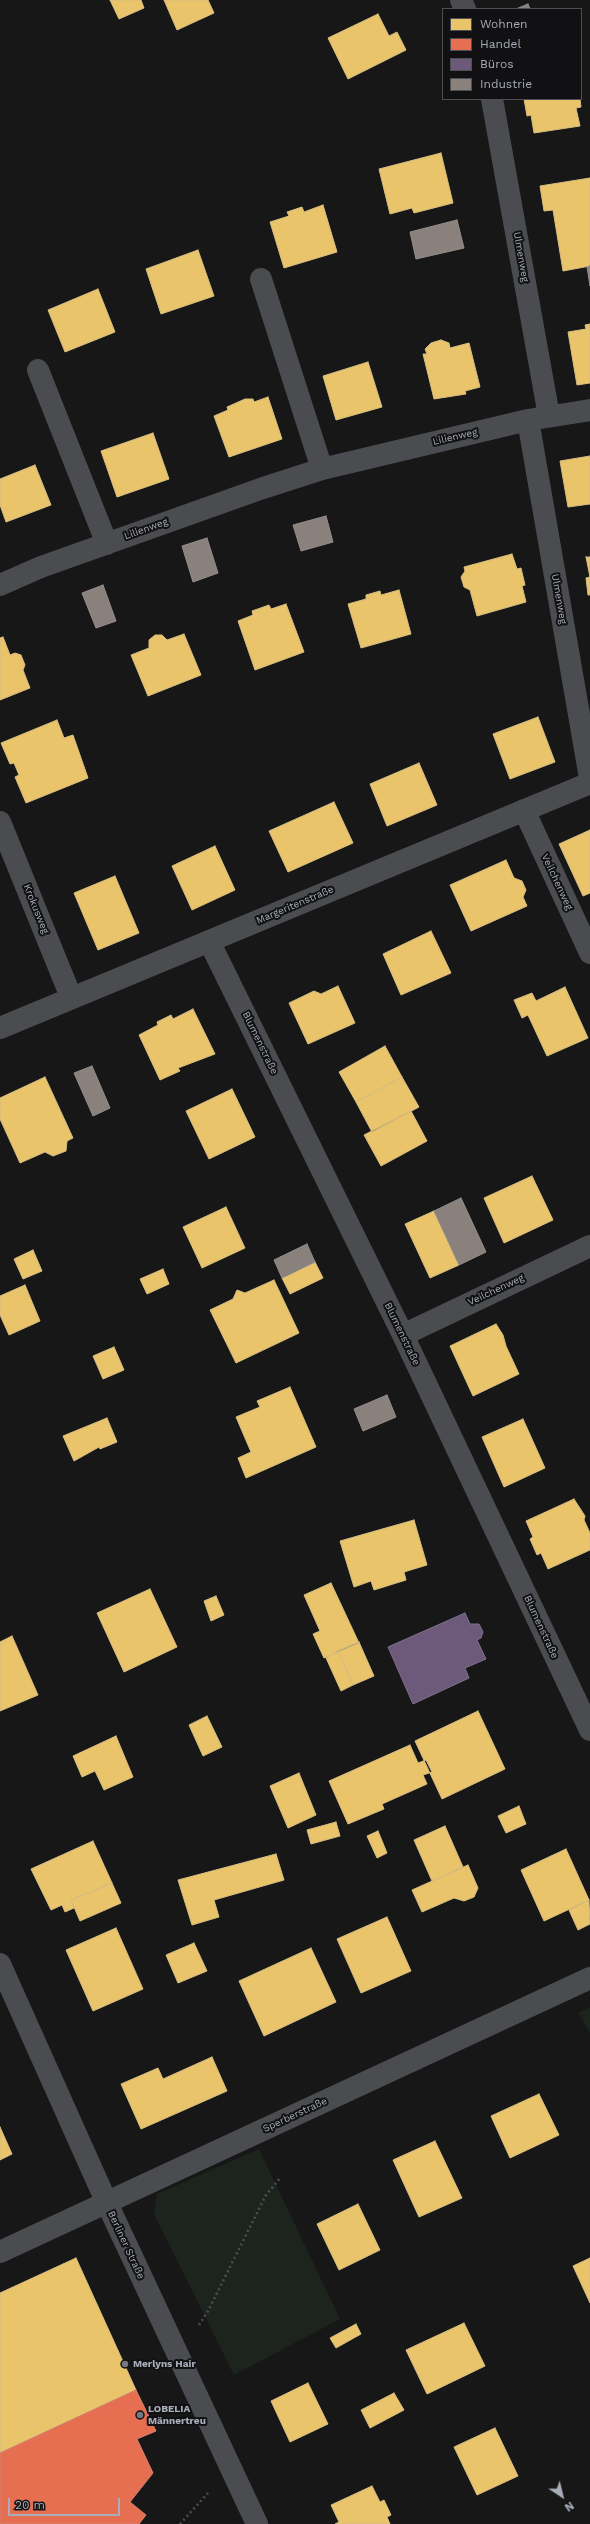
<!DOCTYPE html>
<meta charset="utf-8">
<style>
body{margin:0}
#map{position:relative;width:590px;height:2524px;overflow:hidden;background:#171717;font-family:"Work Sans",sans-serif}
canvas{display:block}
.legend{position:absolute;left:442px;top:8px;width:140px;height:92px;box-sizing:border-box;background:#111113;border:1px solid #4d4f55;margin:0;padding:5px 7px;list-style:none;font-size:12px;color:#a8adb8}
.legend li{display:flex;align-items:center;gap:8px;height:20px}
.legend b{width:20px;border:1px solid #4d4f55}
.north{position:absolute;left:542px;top:2476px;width:40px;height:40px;-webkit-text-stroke:3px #111113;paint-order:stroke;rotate:145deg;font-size:11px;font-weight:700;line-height:16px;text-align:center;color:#a8adb8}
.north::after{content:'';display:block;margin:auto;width:14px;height:18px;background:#a8adb8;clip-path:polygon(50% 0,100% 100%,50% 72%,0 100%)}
.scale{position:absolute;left:8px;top:2498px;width:112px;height:18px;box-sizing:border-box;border:2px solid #a8adb8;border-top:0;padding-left:5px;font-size:12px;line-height:14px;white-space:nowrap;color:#a8adb8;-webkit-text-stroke:3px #111113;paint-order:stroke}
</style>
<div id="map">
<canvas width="590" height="2524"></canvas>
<ul class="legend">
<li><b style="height:11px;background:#e9c46a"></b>Wohnen</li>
<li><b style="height:11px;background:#e76f51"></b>Handel</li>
<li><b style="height:11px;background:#6d597a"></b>Büros</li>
<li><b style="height:11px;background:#8a817c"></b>Industrie</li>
</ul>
<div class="north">N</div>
<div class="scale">20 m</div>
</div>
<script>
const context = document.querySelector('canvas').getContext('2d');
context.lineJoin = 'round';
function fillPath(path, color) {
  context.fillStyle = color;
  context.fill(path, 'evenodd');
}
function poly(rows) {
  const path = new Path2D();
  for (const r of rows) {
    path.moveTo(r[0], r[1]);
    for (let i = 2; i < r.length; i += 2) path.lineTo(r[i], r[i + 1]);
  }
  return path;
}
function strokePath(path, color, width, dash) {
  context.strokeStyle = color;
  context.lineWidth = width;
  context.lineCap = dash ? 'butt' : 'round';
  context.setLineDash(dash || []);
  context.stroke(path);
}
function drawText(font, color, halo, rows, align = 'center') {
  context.font = font + ' "Work Sans",sans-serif';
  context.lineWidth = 4;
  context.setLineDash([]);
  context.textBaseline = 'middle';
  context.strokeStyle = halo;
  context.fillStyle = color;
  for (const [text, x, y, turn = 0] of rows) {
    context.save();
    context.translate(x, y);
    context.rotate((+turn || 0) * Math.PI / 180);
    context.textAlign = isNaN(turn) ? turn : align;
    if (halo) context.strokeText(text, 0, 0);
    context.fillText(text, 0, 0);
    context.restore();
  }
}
fillPath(poly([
 [590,2007,590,2033,578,2013],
 [259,2149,340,2319,234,2375,154,2214,157,2194]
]), '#1d241e');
const homes = poly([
 [110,0,141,0,144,8,119,19,110,0],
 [164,0,208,0,214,13,177,30,164,0],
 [378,14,389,36,397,32,406,50,348,79,328,38,378,14],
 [524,99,580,99,581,107,576,108,580,126,534,133,531,115,527,116,524,99],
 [441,153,453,203,414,213,412,208,390,214,379,169,441,153],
 [590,178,590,266,563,271,553,210,544,211,540,186,590,178],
 [323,205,337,252,284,268,270,222,289,216,287,212,302,207,304,212,323,205],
 [198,250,214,296,161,314,146,269,198,250],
 [98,289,115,332,65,352,48,310,98,289],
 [590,324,590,383,577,385,568,332,586,329,585,325,590,324],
 [441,340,449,343,450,348,469,343,480,387,465,391,466,394,434,399,423,354,427,354,425,349,431,343,441,340],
 [368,362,382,407,336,420,323,376,368,362],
 [268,397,282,439,229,457,214,416,228,410,227,407,245,399,253,399,254,402,268,397],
 [153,433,169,479,117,497,101,451,153,433],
 [590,456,590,504,568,507,560,461,590,456],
 [35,465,51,505,6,522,0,505,0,479,35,465],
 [512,554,517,569,521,568,525,585,522,586,526,602,477,616,470,590,464,587,461,577,465,571,464,567,512,554],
 [586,557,590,557,590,595,588,595,586,578,590,577,586,557],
 [399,590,411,634,361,648,348,604,366,599,366,595,380,591,381,595,399,590],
 [286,604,304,652,255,670,238,621,253,615,252,611,269,605,271,609,286,604],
 [184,634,201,675,148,696,131,655,149,648,149,640,155,635,162,635,167,640,184,634],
 [3,637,10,655,15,653,21,655,25,665,23,670,30,688,0,700,0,638,3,637],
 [538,717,555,762,510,779,493,734,538,717],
 [57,720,64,738,73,735,88,778,26,803,15,777,19,775,14,763,10,764,1,743,57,720],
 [419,763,437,805,387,826,370,784,419,763],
 [334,802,353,843,288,872,269,831,334,802],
 [590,830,590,893,583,896,559,844,590,830],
 [215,846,235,890,192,910,172,866,215,846],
 [506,860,514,878,522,881,526,890,523,897,527,906,471,931,450,885,506,860],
 [115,876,139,933,98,950,74,893,115,876],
 [431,931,451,973,401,995,383,954,431,931],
 [338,986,355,1023,308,1044,289,1003,314,991,321,994,338,986],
 [565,987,588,1038,547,1056,528,1015,522,1018,514,1000,532,993,536,1001,565,987],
 [193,1009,215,1054,178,1068,180,1071,160,1080,139,1035,158,1025,157,1022,171,1015,173,1019,193,1009],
 [385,1046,402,1077,356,1102,339,1072,385,1046],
 [45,1077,73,1138,67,1141,66,1151,53,1156,45,1152,20,1163,0,1119,0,1098,45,1077],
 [402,1077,419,1107,372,1132,356,1102,402,1077],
 [232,1089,255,1137,209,1159,186,1111,232,1089],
 [411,1111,427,1141,381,1166,364,1135,411,1111],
 [532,1176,553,1220,504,1243,484,1198,532,1176],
 [226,1207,245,1248,202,1268,183,1227,226,1207],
 [434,1211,459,1265,430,1278,405,1224,434,1211],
 [33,1250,42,1271,23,1279,14,1259,33,1250],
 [315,1262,323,1278,290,1294,282,1278,315,1262],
 [163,1269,169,1284,147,1294,140,1279,163,1269],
 [274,1280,299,1333,236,1363,210,1310,233,1299,237,1290,245,1293,274,1280],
 [25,1285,40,1321,9,1335,0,1315,0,1296,25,1285],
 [496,1324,503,1335,506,1346,519,1374,473,1396,450,1346,496,1324],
 [114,1347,124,1370,103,1379,93,1356,114,1347],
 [290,1387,316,1447,246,1478,238,1458,251,1452,236,1417,260,1407,257,1401,290,1387],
 [107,1418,117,1442,100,1449,99,1447,74,1461,63,1436,107,1418],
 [523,1419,545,1468,504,1487,482,1437,523,1419],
 [574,1499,585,1516,584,1520,590,1533,590,1550,548,1569,541,1553,537,1555,530,1539,533,1537,526,1521,574,1499],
 [414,1520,427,1565,404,1572,406,1580,374,1590,371,1581,354,1587,340,1541,414,1520],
 [331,1583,359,1643,324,1658,313,1634,320,1631,304,1595,331,1583],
 [150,1589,177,1647,124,1672,97,1613,150,1589],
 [216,1596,224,1615,211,1621,204,1601,216,1596],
 [12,1636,38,1695,0,1711,0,1642,12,1636],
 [359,1642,374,1676,353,1685,338,1651,359,1642],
 [338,1651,353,1685,341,1691,326,1658,338,1651],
 [478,1711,505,1769,442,1799,415,1741,478,1711],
 [207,1716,222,1747,203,1756,189,1725,207,1716],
 [116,1736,133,1777,104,1790,95,1771,82,1777,73,1756,116,1736],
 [410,1745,418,1763,426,1760,432,1772,423,1775,427,1784,382,1804,384,1809,348,1824,329,1781,410,1745],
 [299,1773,316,1815,288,1828,270,1786,299,1773],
 [519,1806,526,1824,506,1833,498,1816,519,1806],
 [336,1822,340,1836,311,1844,307,1830,336,1822],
 [445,1826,463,1867,432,1881,414,1840,445,1826],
 [378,1831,387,1853,377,1858,367,1836,378,1831],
 [93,1841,112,1883,71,1900,74,1908,65,1912,62,1905,51,1910,31,1869,93,1841],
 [566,1849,589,1900,544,1921,521,1870,566,1849],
 [276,1854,284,1880,214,1900,219,1917,192,1925,178,1880,276,1854],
 [468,1865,478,1888,474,1897,464,1901,454,1898,422,1912,412,1890,468,1865],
 [112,1883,121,1903,80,1921,71,1900,112,1883],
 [589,1900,590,1924,578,1930,569,1910,589,1900],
 [387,1917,411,1971,361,1993,337,1939,387,1917],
 [116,1928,143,1989,93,2011,66,1950,116,1928],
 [194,1943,207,1971,178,1983,166,1955,194,1943],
 [311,1948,336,2002,264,2036,239,1981,311,1948],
 [212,2057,227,2091,141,2129,121,2084,158,2068,163,2079,212,2057],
 [539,2094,559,2135,510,2158,491,2116,539,2094],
 [0,2127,12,2154,0,2160,0,2127],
 [435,2141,462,2198,419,2217,393,2160,435,2141],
 [358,2204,380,2250,339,2270,317,2224,358,2204],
 [76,2258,136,2390,0,2453,0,2293,76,2258],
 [590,2258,590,2303,573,2266,590,2258],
 [464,2323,485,2366,427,2394,406,2350,464,2323],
 [356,2324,361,2334,336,2348,330,2338,356,2324],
 [308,2383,328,2424,290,2442,271,2401,308,2383],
 [394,2393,404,2410,370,2428,361,2410,394,2393],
 [495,2428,518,2476,477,2495,454,2447,495,2428],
 [372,2486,380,2502,384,2500,391,2515,387,2517,390,2524,335,2524,339,2522,331,2505,372,2486]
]);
fillPath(homes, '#e9c46a');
strokePath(homes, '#d6bd81', 1);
const shops = poly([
 [136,2390,156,2431,137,2439,153,2473,130,2502,146,2515,139,2524,0,2524,0,2453,136,2390]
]);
fillPath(shops, '#e76f51');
strokePath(shops, '#d48270', 1);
const offices = poly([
 [465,1613,470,1624,479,1624,483,1632,481,1638,477,1640,486,1659,465,1668,469,1678,413,1704,388,1647,465,1613]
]);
fillPath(offices, '#6d597a');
strokePath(offices, '#7f728d', 1);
const industry = poly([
 [528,4,530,9,516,9,528,4],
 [457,220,464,248,416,259,410,232,457,220],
 [590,266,590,286,587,267,590,266],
 [326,516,333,542,301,551,293,525,326,516],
 [207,538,218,573,193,582,182,546,207,538],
 [103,585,116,621,96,628,82,593,103,585],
 [92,1066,110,1108,93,1116,74,1073,92,1066],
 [461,1198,486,1252,459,1265,434,1211,461,1198],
 [307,1244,315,1262,282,1278,274,1260,307,1244],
 [387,1395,396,1417,363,1431,354,1409,387,1395]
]);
fillPath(industry, '#8a817c');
strokePath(industry, '#938e8e', 1);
strokePath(poly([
 [199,2325,208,2311,266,2195,281,2177],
 [180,2524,208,2493]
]), '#4d4e52', 2.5, [2, 3]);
strokePath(poly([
 [461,0,465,9],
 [492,99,549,416],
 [261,279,322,469],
 [38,370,107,544],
 [528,420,590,778],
 [0,585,41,567,263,488,322,469,528,420,590,410],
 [524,810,590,953],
 [0,822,71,997],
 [209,941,403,1335,590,1730],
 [0,1028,590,783],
 [403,1335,590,1246],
 [0,1964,106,2201,257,2524],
 [0,2252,590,1978]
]), '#4b4c50', 22);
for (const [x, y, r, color] of [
 [125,2364,4,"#757880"],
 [140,2415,4,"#757880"]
]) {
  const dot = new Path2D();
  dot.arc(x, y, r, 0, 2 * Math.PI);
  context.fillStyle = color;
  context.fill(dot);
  strokePath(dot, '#111113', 1.5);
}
drawText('10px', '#a8adb8', '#111113', [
 ["Ulmenweg",521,257,80],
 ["Lilienweg",455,437,-13],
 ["Lilienweg",146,529,-20],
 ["Ulmenweg",559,599,80],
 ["Veilchenweg",557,882,65],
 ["Margeritenstraße",295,905,-23],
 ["Krokusweg",36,909,68],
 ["Blumenstraße",260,1043,64],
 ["Veilchenweg",496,1290,-25],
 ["Blumenstraße",402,1334,64],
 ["Blumenstraße",541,1627,65],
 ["Sperberstraße",295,2115,-25],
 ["Berliner Straße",126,2245,65]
]);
drawText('bold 10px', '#a8adb8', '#111113', [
 ["Merlyns Hair",133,2364],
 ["LOBELIA",148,2409],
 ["Männertreu",148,2421]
], 'left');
</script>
